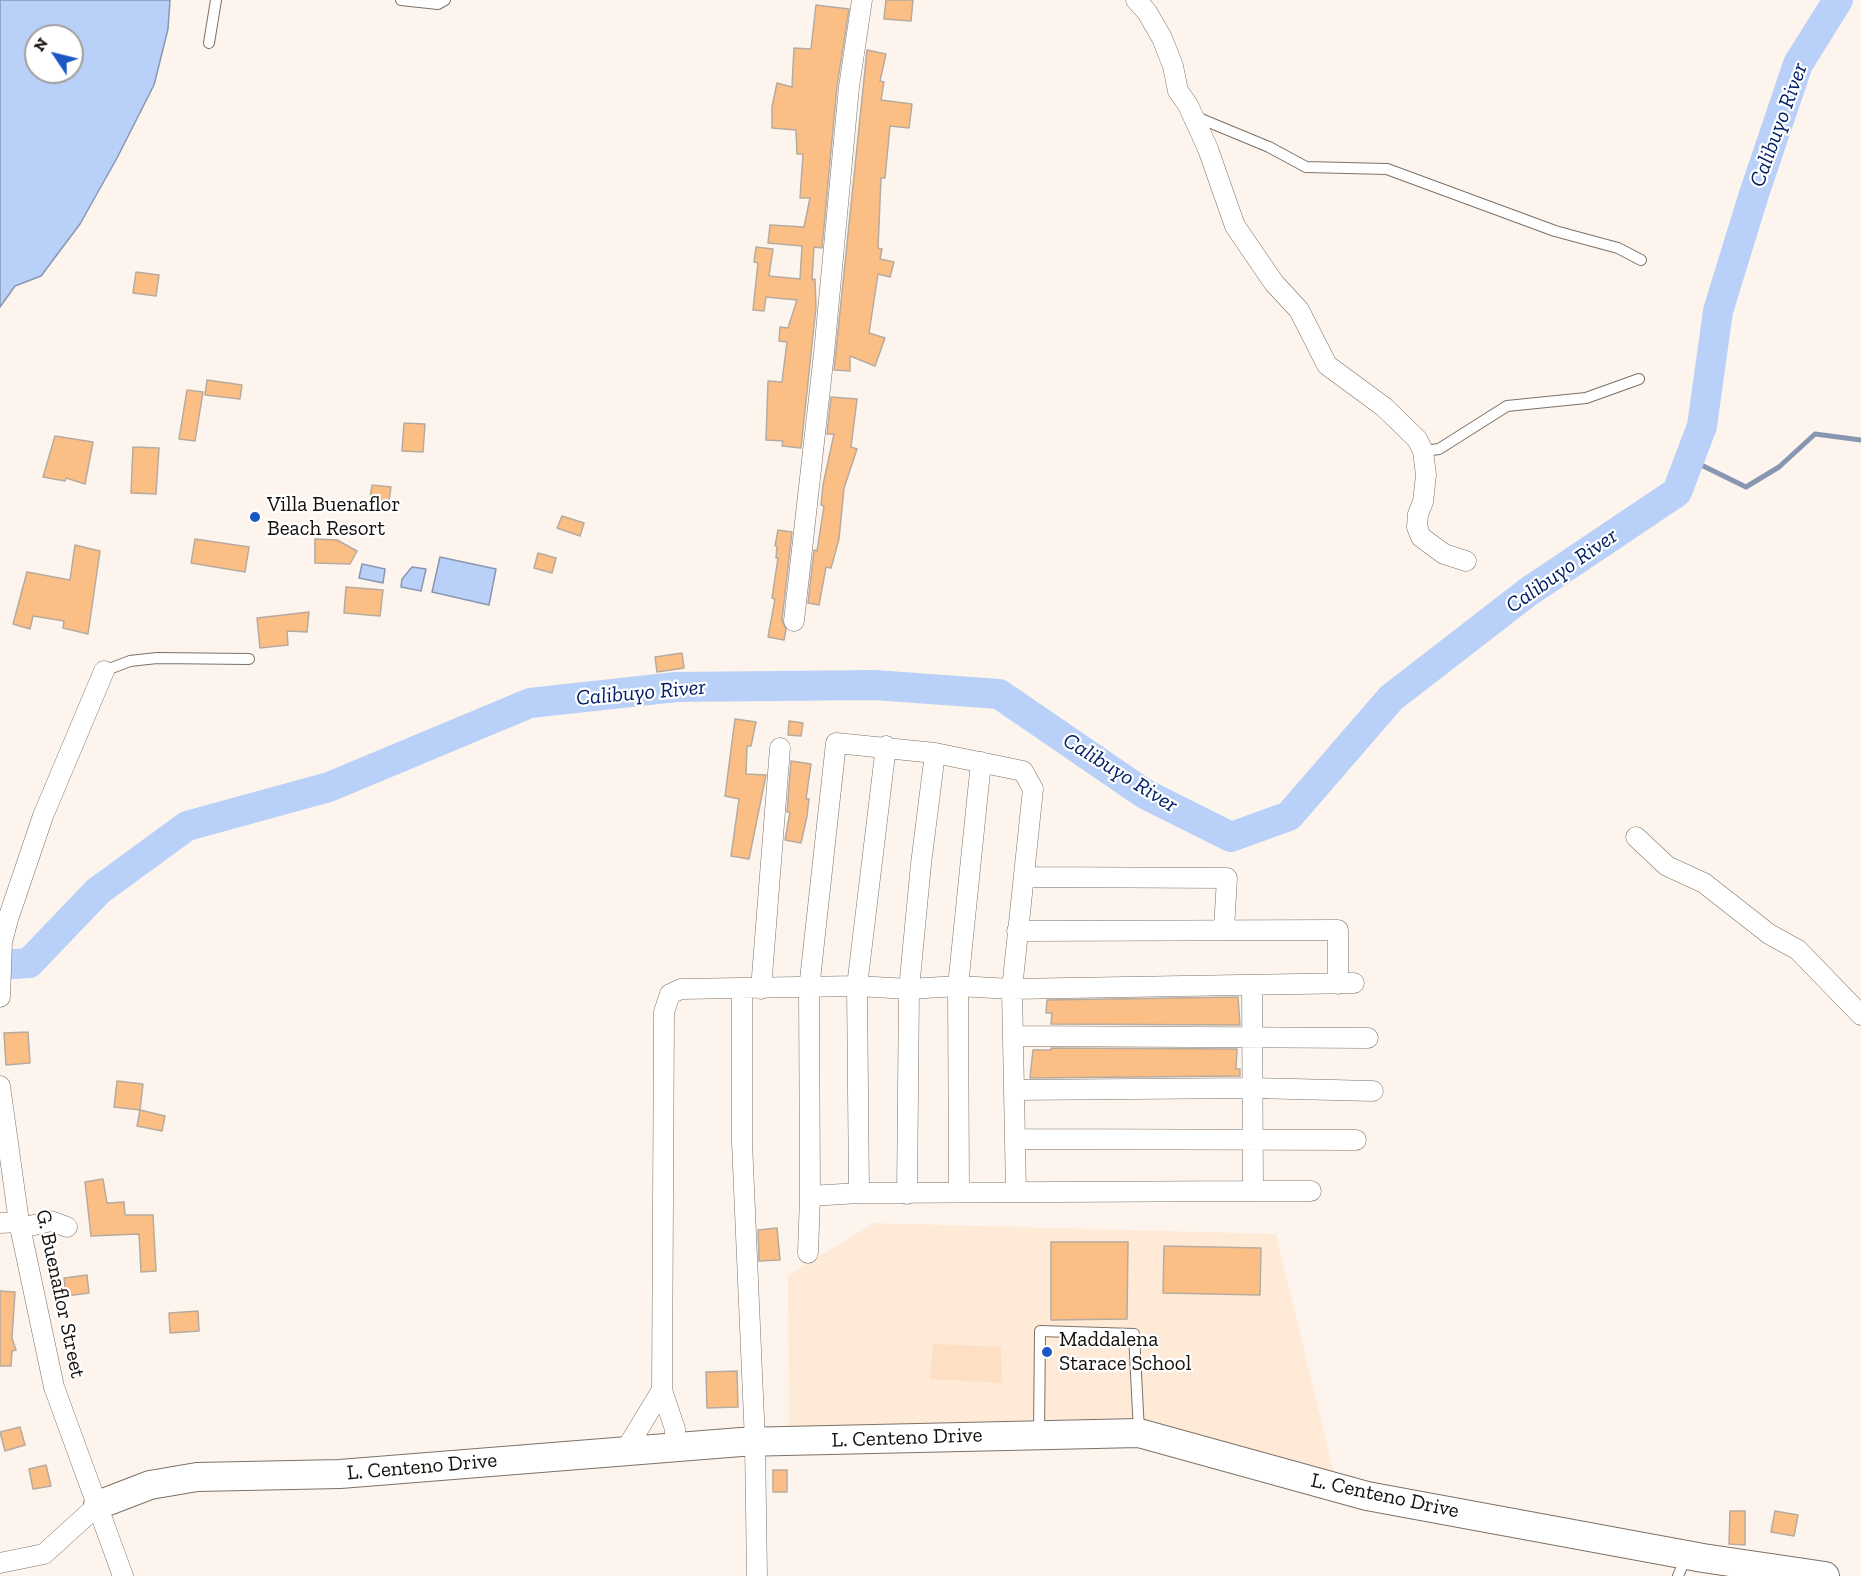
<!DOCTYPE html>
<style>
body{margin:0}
#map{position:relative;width:1861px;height:1576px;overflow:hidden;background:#fdf5ed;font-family:"Zilla Slab",serif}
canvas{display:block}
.north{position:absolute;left:24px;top:24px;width:60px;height:60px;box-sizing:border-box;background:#fff;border:2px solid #a19f9d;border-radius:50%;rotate:305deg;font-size:16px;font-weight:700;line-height:24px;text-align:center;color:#140f0b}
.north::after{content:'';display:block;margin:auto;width:21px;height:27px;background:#1c58c4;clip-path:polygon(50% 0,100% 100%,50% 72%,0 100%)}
</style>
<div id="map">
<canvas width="1861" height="1576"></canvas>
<div class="north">N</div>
</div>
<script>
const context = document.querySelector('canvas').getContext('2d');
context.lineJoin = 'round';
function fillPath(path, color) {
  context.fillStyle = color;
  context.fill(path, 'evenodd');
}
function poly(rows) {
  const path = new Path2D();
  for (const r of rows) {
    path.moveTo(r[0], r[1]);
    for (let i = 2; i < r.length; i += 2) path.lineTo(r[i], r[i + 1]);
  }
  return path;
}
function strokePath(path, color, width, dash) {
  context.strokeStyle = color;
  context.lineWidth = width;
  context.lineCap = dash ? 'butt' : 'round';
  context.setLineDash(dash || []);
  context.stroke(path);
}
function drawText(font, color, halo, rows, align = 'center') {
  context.font = font + ' "Zilla Slab",serif';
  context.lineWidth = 4.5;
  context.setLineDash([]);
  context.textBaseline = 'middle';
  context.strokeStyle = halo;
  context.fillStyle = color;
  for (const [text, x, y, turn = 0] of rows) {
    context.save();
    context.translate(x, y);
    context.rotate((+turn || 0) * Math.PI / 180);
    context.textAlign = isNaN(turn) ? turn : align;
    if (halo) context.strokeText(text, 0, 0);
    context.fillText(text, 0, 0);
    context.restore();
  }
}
fillPath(poly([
 [874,1223,1276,1234,1334,1473,1152,1429,789,1433,788,1275]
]), '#ffead8');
fillPath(poly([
 [933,1344,1001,1347,1002,1383,930,1379]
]), '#fddfc4');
const water = poly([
 [0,0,170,0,168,29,154,85,117,158,80,224,41,276,15,286,0,307,0,0],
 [36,36,72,36,72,72,36,72,36,36],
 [440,557,496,569,489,605,432,592,440,557],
 [362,564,385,569,383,583,359,578,362,564],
 [412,567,426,569,421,591,401,587,402,579,412,567]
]);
fillPath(water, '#b9d1f8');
strokePath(water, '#8897b1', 1.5);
strokePath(poly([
 [1689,459,1746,487,1779,467,1815,434,1861,440]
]), '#8897b1', 5);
strokePath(poly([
 [0,965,29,963,98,891,187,826,329,787,530,703,676,687,874,685,999,694,1145,794,1231,837,1289,816,1391,698,1528,592,1677,492,1702,426,1718,311,1754,194,1798,64,1838,0]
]), '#b9d1f8', 30);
const building = poly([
 [886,0,913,0,911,21,884,19,886,0],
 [816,5,849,9,837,86,822,248,814,247,812,280,815,279,816,307,801,448,782,446,783,441,766,440,768,381,782,382,787,342,779,341,780,327,788,328,797,300,766,297,764,311,753,310,758,263,754,262,756,247,773,249,769,276,800,279,802,246,768,243,770,225,804,227,810,198,800,198,803,154,797,154,796,130,772,128,772,107,777,83,792,87,794,48,811,49,816,5],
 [867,50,886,54,880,81,884,82,881,100,912,104,909,128,890,126,885,178,881,178,878,248,882,249,880,259,894,262,890,277,878,274,869,333,885,338,875,366,850,356,850,371,834,370,867,50],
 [136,272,159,275,156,296,133,293,136,272],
 [207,380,242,385,240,399,205,395,207,380],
 [187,390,203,392,195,441,179,439,187,390],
 [831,397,857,399,851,447,857,449,844,488,839,539,831,568,826,567,819,605,808,603,814,550,817,551,824,506,821,505,823,485,834,434,827,434,831,397],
 [404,423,425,424,423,452,402,451,404,423],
 [55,436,93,442,85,484,66,478,65,481,43,477,55,436],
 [133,447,159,448,156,494,131,493,133,447],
 [372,485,391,487,389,501,370,499,372,485],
 [562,516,584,523,580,536,557,528,562,516],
 [778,530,792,532,782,620,786,629,784,640,768,637,775,599,772,598,778,558,776,558,777,546,775,546,778,530],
 [195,539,249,547,245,572,191,563,195,539],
 [315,539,337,540,357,551,350,564,315,563,315,539],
 [75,545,100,551,88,634,63,628,64,621,33,616,30,629,13,624,27,572,70,580,75,545],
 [538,553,556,558,552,573,534,568,538,553],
 [346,587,383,590,380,616,344,613,346,587],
 [309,612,307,632,287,631,288,645,260,648,257,618,309,612],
 [682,653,684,668,657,672,655,657,682,653],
 [735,719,756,722,751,746,747,746,746,774,766,775,749,859,731,856,739,799,725,796,735,719],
 [789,721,803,723,801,736,788,735,789,721],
 [791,761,811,764,806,799,809,799,807,816,801,843,785,840,790,812,787,812,791,761],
 [1238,997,1240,1025,1051,1024,1052,1013,1046,1013,1047,1000,1238,997],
 [28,1032,30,1063,6,1065,4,1033,28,1032],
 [1051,1048,1237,1049,1236,1069,1240,1069,1240,1076,1030,1078,1033,1050,1051,1050,1051,1048],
 [117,1081,143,1084,140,1110,114,1107,117,1081],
 [140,1110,165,1116,162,1131,137,1126,140,1110],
 [103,1179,107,1203,124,1202,125,1215,153,1215,156,1271,141,1272,139,1234,91,1236,85,1182,103,1179],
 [777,1228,780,1260,759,1261,758,1230,777,1228],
 [1051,1242,1128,1242,1127,1319,1051,1320,1051,1242],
 [1164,1246,1261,1248,1260,1295,1163,1293,1164,1246],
 [87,1275,89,1293,66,1296,64,1278,87,1275],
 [0,1291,15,1292,12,1338,16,1350,12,1351,11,1366,0,1366,0,1291],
 [198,1311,199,1331,170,1333,169,1313,198,1311],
 [737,1371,738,1407,707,1408,706,1372,737,1371],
 [20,1427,25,1445,5,1451,0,1432,20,1427],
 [46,1465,51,1486,33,1489,29,1469,46,1465],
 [773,1470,787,1470,787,1492,773,1492,773,1470],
 [1730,1511,1745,1511,1745,1545,1729,1544,1730,1511],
 [1775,1511,1798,1515,1794,1536,1771,1532,1775,1511]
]);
fillPath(building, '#fbbf86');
strokePath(building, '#b7aa9e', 1.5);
const lane = poly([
 [401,0,438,4,445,0],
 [209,43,216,0],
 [1194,116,1269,147,1306,167,1387,169,1555,231,1618,248,1641,260],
 [1423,451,1439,449,1507,406,1586,398,1639,379],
 [104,671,130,661,157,658,249,659],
 [1039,1433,1040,1331,1134,1334,1139,1432],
 [1678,1576,1687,1555]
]);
const street = poly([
 [1136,0,1147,12,1162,38,1173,66,1178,91,1188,105,1208,149,1235,226,1274,283,1299,310,1327,365,1384,407,1417,439,1423,451,1426,475,1423,502,1418,514,1417,527,1421,537,1444,554,1466,561],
 [794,621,824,353,849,87,862,0],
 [1636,837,1667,866,1704,883,1769,934,1798,950,1861,1015],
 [1024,877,1227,878,1224,929],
 [1017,931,1338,930,1338,984],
 [742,988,742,1142,755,1442,757,1576],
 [761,989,780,748],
 [0,997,2,942,8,919,43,816,104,671],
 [1014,1036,1368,1038],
 [0,1086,19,1222,54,1387,123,1576],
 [1015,1090,1253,1088,1373,1091],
 [1015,1139,1356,1140],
 [1253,1191,1311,1191],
 [959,1192,958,986,981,762],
 [859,1193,857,986,886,746],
 [907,1194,909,989,921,864,935,753],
 [810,1196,859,1193,1253,1191,1252,985],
 [0,1223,19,1222],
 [21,1228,51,1221,67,1227],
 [808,1253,810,1196,809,989,836,743,935,753,1023,771,1033,789,1012,989,1016,1192],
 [675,1446,675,1429,662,1390,664,1012,670,994,681,989,857,986,909,989,958,986,1012,989,1354,983],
 [625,1451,662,1390],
 [0,1563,44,1554,98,1505]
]);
const secondary = poly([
 [98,1505,150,1485,197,1477,340,1474,741,1442,1139,1433,1367,1496,1703,1558,1825,1576]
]);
strokePath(lane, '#7d7166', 12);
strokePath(street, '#7d7166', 21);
strokePath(secondary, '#7d7166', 30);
strokePath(lane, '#fff', 10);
strokePath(street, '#fff', 20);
strokePath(secondary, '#fff', 28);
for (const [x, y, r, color] of [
 [255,517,6,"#1c58c4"],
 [1047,1352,6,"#1c58c4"]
]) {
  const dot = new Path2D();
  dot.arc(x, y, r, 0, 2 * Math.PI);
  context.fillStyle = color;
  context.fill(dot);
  strokePath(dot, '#fff', 2);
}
drawText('21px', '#140f0b', '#fff', [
 ["Villa Buenaflor",267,505],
 ["Beach Resort",267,529],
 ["Maddalena",1059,1340],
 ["Starace School",1059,1364]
], 'left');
drawText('21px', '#140f0b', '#fff', [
 ["G. Buenaflor Street",60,1294,78],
 ["L. Centeno Drive",907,1438,-2],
 ["L. Centeno Drive",422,1467,-5],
 ["L. Centeno Drive",1385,1496,12]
]);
drawText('italic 22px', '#002168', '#fff', [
 ["Calibuyo River",1779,125,-70],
 ["Calibuyo River",1562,571,-35],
 ["Calibuyo River",641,693,-5],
 ["Calibuyo River",1120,773,32]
]);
</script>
